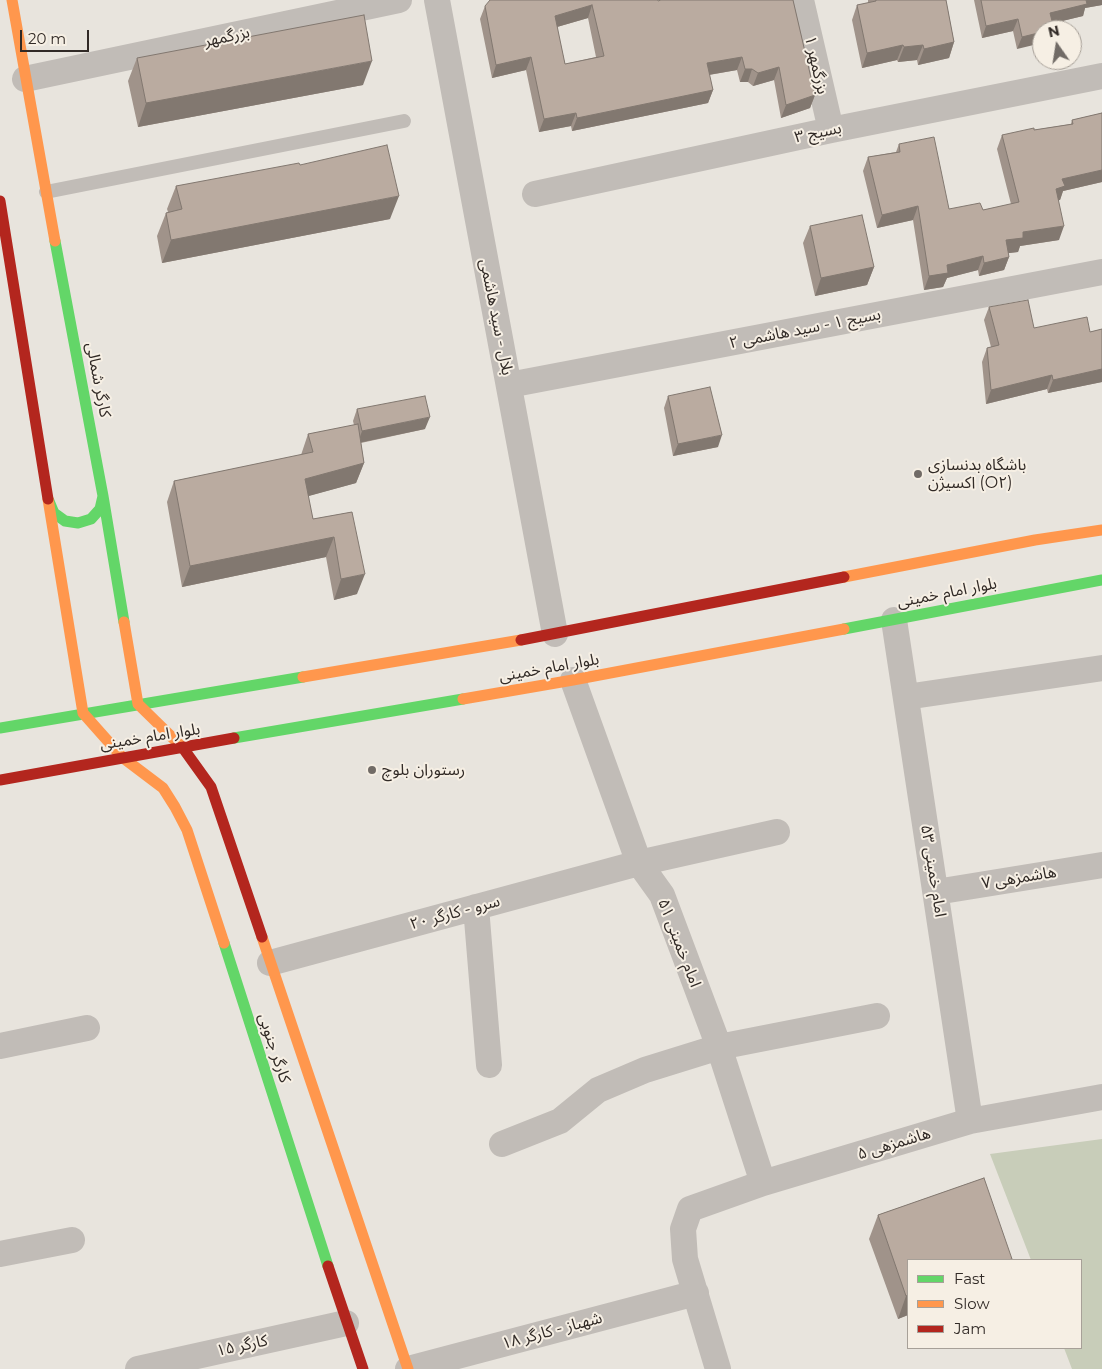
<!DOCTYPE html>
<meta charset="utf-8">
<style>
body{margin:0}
#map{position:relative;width:1102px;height:1369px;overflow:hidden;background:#e8e4dd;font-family:Montserrat,sans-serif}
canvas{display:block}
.legend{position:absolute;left:907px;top:1259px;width:175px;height:90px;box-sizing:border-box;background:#f6efe4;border:1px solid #a7a098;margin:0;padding:6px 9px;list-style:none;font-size:15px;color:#312a26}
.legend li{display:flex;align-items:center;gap:10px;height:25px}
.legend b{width:25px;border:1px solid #a7a098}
.north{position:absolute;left:1032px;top:20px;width:50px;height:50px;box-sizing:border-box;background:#f6efe4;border:1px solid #a7a098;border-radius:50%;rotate:347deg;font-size:14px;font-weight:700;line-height:20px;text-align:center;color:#312a26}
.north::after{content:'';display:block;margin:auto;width:18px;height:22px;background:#716b66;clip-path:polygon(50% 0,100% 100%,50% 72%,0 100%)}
.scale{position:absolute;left:20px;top:30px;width:69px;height:22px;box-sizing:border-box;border:2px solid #312a26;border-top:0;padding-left:6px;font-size:15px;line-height:18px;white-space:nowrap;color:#312a26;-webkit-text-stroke:4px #f6efe4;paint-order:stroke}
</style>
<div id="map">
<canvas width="1102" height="1369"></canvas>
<ul class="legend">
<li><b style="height:6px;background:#63d668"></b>Fast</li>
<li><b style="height:6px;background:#ff974d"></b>Slow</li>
<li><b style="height:6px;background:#b3261e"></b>Jam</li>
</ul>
<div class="north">N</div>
<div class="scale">20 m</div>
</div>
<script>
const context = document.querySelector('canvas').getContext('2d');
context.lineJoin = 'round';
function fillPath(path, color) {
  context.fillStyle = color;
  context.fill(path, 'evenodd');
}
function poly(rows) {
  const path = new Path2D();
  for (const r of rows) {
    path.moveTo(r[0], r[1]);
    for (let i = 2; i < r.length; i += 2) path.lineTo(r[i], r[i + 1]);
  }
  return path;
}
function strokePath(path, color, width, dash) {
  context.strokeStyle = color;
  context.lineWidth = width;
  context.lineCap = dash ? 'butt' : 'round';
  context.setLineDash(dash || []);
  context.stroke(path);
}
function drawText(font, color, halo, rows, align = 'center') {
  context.font = font + ' Montserrat,"Noto Sans Arabic",sans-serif';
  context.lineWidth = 4;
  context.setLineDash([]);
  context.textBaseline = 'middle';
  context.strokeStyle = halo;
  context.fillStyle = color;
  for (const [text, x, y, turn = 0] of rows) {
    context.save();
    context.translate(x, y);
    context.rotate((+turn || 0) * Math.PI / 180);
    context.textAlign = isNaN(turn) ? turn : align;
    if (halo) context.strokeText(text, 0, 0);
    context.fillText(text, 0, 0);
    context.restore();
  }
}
fillPath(poly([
 [1102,1139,1102,1369,1072,1369,1064,1348,1081,1348,1081,1260,1031,1260,990,1154]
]), '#c8cdb9');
strokePath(poly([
 [46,192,404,121]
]), '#c1bcb7', 14);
strokePath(poly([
 [437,0,555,634],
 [801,0,831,130],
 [25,79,399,0],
 [535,194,831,130,1102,76],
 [509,385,1102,272],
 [894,620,970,1121],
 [573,680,639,863,662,895,719,1047,763,1183],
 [906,697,1102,668],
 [936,892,1102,865],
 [476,907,489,1065],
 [270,963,639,863,777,832],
 [0,1046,87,1028],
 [502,1144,560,1121,598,1090,645,1070,719,1047,877,1016],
 [0,1254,72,1240],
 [138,1369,346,1323],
 [408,1369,696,1293],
 [718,1369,685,1259,683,1229,690,1209,763,1183,970,1121,1102,1097]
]), '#c1bcb7', 26);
strokePath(poly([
 [55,241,103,496,124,622],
 [49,501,54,513,65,521,78,523,91,519,100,509,103,496],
 [844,629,1102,580],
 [0,728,303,677],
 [234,738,463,699],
 [224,943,328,1266]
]), '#63d668', 11);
strokePath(poly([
 [12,0,55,241],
 [48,499,83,713,122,757],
 [844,577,1035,540,1102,530],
 [124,622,138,704,183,748],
 [303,677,521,640],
 [463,699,573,680,844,629],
 [122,757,163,788,175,807,187,830,224,943],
 [262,937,408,1369]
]), '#ff974d', 11);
strokePath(poly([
 [0,201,48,499],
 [521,640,844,577],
 [183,748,211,787,262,937],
 [0,780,234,738],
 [328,1266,363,1369]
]), '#b3261e', 11);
fillPath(poly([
 [793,0,815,95,810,108,781,118,774,80,753,86,748,82,740,82,737,70,709,75,713,90,708,103,572,131,571,126,539,132,526,70,492,78,480,19,485,6,658,1],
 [588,18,596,57,565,64,557,27],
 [868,0,946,0,954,42,949,58,918,65,917,60,898,62,897,60,862,68,852,20,857,5,868,3],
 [974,0,1102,0,1102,5,1085,8,1083,16,1053,23,1017,49,1013,31,982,38],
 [137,58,363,85,138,127,128,81],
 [1102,113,1102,182,1063,191,1060,200,1058,200,1059,240,1020,246,1018,252,1008,253,1009,257,1004,270,979,276,978,270,947,278,943,287,924,290,913,220,877,228,863,171,868,157,896,152,899,144,949,209,983,210,1011,204,997,149,1002,135,1071,124,1072,120],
 [300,165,390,219,162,263,157,236,166,213,168,212,167,209,176,186],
 [810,226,874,267,867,285,815,296,803,243],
 [989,307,1034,328,1090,332,1102,329,1102,382,1048,393,1047,389,986,404,982,362,987,348,991,347,984,320],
 [668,396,718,447,673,456,664,408],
 [357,409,425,429,361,443,364,463,356,483,308,496,313,519,352,512,357,594,334,600,326,557,182,587,167,502,174,481,301,455,308,434,354,425,353,421],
 [984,1178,908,1315,898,1319,869,1239,878,1215]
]), '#a0938a');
fillPath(poly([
 [1085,0,1102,0,1102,5,1085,8,1083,16,1046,25,1050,13],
 [592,5,588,18,550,29,555,16],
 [1018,19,1013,31,982,38,986,26],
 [1042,32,1042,43,1017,49,1022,37],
 [954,42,949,58,918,65,924,49],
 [903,45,897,60,862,68,867,53],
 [923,45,917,60,898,62,904,47],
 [531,57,526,70,492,78,496,65],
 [742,57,737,70,702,76,707,63],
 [372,61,363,85,138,127,146,103],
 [779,67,774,80,753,86,758,73],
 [745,69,752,69,748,82,740,82],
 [713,90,708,103,572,131,577,118],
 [815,95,810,108,781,118,786,105],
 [576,113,571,126,539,132,544,119],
 [1102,170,1102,182,1063,191,1060,200,1051,202,1056,189,1062,179],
 [399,196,390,219,162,263,171,240],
 [918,206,913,220,877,228,882,215],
 [1064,226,1059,240,1020,246,1018,252,1001,254,1006,240,1023,232],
 [983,256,978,270,947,278,943,287,924,290,929,276,947,265],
 [1009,257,1004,270,979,276,984,263],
 [874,267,867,285,815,296,821,278],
 [1102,369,1102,382,1048,393,1053,380],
 [1052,375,1047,389,986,404,991,390],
 [430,417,425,429,358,443,362,431],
 [722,435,718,447,673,456,678,444],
 [364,463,356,483,298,499,305,479],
 [334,537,326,557,182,587,190,566],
 [365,574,357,594,334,600,341,579],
 [908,1295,908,1315,898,1319,906,1296]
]), '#827870');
const building = poly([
 [490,0,658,0,658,1,661,0,793,0,815,95,786,105,779,67,758,73,752,69,745,69,742,57,707,63,713,90,577,118,576,113,544,119,531,57,496,65,485,6,490,0],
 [592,5,604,56,565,64,555,16,592,5],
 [876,0,946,0,954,42,924,49,923,45,904,47,903,45,867,53,857,5,876,1,876,0],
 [981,0,1086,0,1087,4,1050,13,1054,29,1042,30,1042,32,1022,37,1018,19,986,26,981,0],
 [364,15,372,61,146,103,137,58,364,15],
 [1102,113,1102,170,1062,179,1065,186,1056,189,1064,226,1023,232,1023,238,1006,240,1009,257,984,263,983,256,947,265,948,273,929,276,918,206,882,215,868,157,900,152,899,144,934,137,949,209,980,203,983,210,1019,202,1002,135,1034,128,1034,130,1073,124,1072,120,1102,113],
 [387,145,399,196,171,240,166,213,182,209,176,186,299,163,300,165,387,145],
 [862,215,874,267,821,278,810,226,862,215],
 [1028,300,1034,328,1087,317,1090,332,1102,329,1102,369,1053,380,1052,375,991,390,987,348,999,345,989,307,1028,300],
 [710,387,722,435,678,444,668,396,710,387],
 [425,396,430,417,362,431,357,409,425,396],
 [358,424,364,463,305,479,313,519,352,512,365,574,341,579,334,537,190,566,174,481,313,452,308,434,358,424],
 [984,1178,1012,1259,1008,1260,908,1260,908,1295,906,1296,878,1215,984,1178]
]);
fillPath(building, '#baaba0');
strokePath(building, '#827870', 1);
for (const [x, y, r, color] of [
 [918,474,5,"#716b66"],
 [372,770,5,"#716b66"]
]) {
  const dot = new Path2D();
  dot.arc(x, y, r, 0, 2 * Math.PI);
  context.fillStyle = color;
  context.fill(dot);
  strokePath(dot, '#f6efe4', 2);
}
drawText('16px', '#312a26', '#f6efe4', [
 ["بزرگمهر",227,37,-12],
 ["بزرگمهر ۱",816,65,77],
 ["بسیج ۳",818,133,-12],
 ["بلال - سید هاشمی",496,317,79],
 ["بسیج ۱ - سید هاشمی ۲",805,329,-11],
 ["کارگر شمالی",98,380,79],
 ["بلوار امام خمینی",947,593,-11],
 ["بلوار امام خمینی",549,668,-10],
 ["بلوار امام خمینی",150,737,-9],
 ["امام خمینی ۵۳",933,871,81],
 ["هاشمزهی ۷",1019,878,-9],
 ["سرو - کارگر ۲۰",455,913,-15],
 ["امام خمینی ۵۱",679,943,69],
 ["کارگر جنوبی",274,1048,72],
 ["هاشمزهی ۵",894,1144,-17],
 ["شهباز - کارگر ۱۸",552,1331,-15],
 ["کارگر ۱۵",242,1346,-12]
]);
drawText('16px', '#312a26', '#f6efe4', [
 ["باشگاه بدنسازی",928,465],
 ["اکسیژن (O۲)",928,483],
 ["رستوران بلوچ",382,770]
], 'left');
</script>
